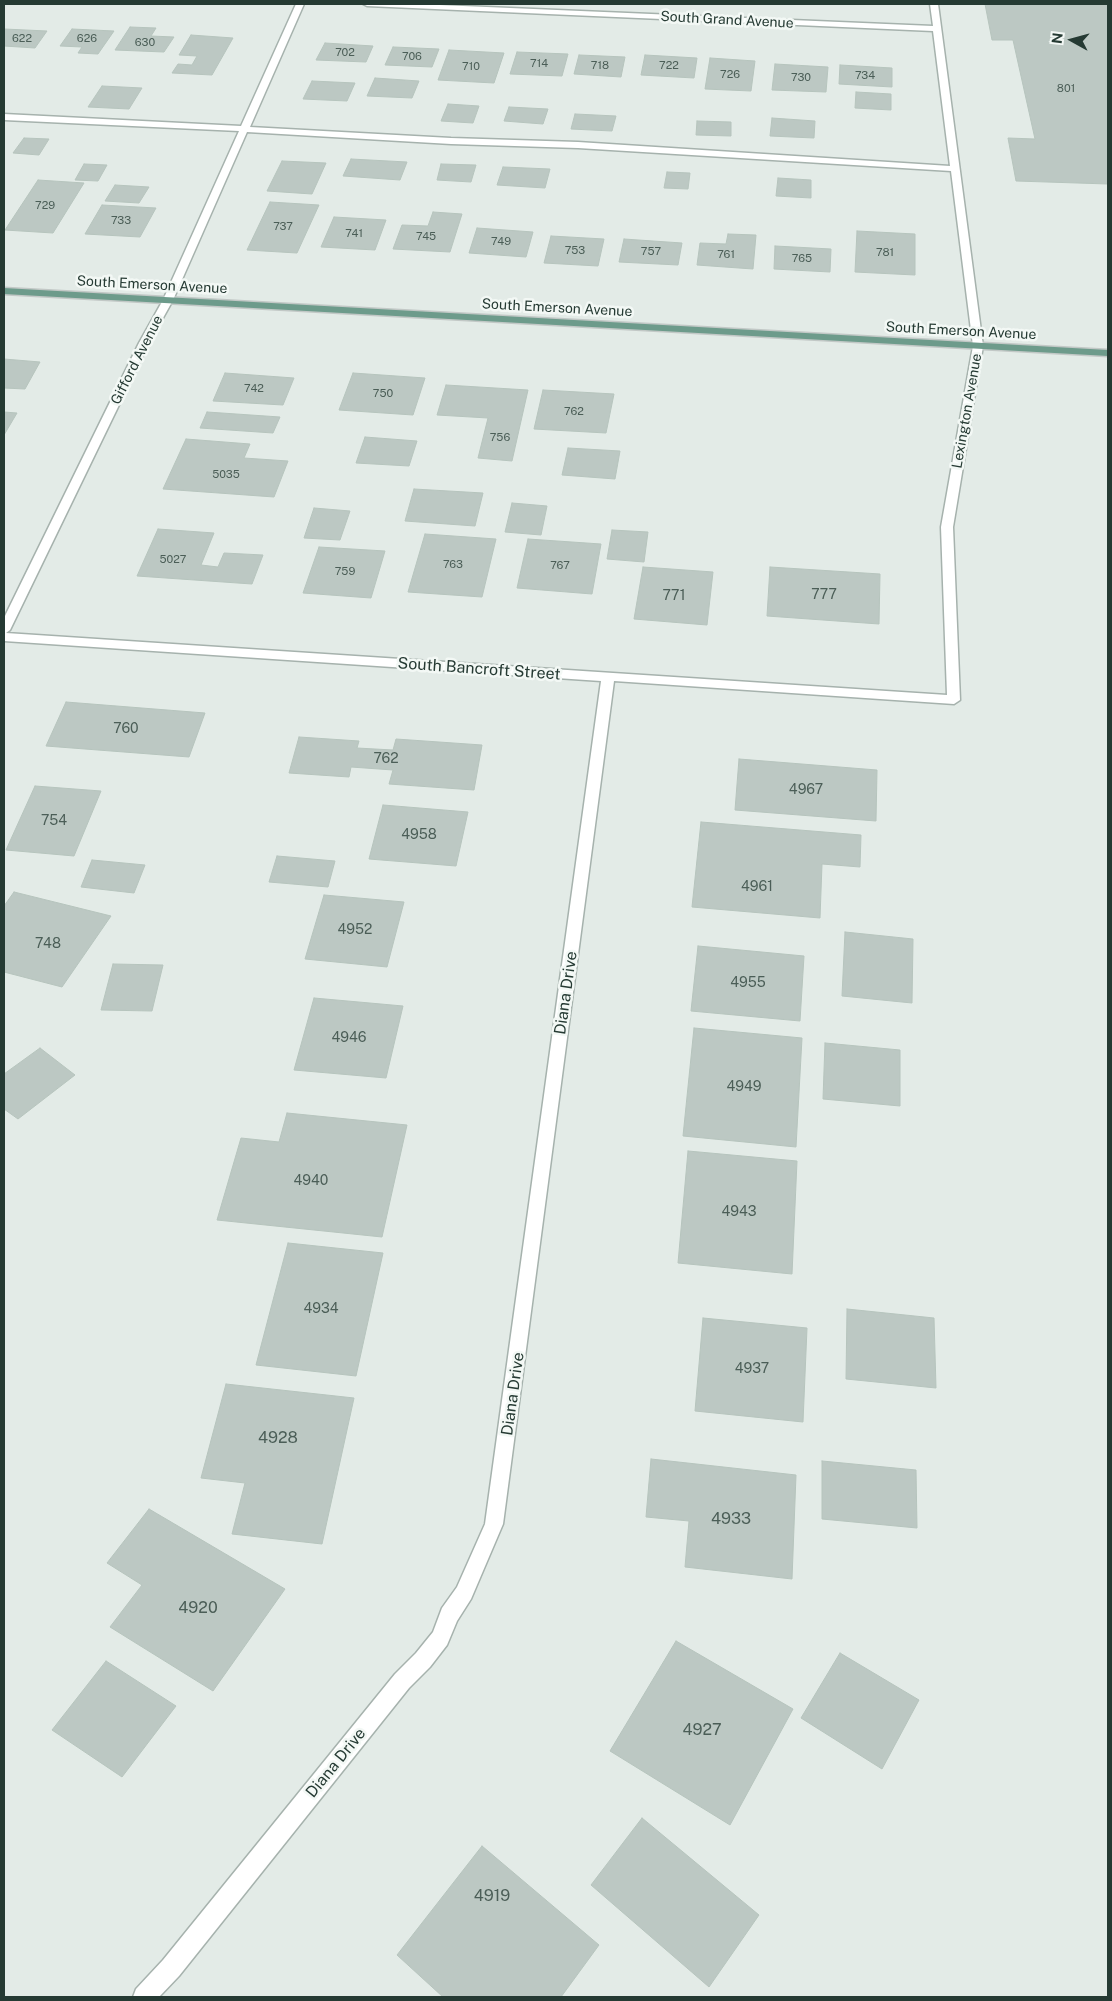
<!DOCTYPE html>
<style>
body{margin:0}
#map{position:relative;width:1112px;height:2001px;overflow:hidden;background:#e3ebe7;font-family:"Public Sans",sans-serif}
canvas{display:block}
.frame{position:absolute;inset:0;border:5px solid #253a33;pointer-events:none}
.north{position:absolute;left:1047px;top:15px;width:50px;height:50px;-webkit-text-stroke:4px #f3f8f5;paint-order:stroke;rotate:277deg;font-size:14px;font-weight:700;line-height:20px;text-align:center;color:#253a33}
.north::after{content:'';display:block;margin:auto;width:18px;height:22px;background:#253a33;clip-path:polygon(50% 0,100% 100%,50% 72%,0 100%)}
</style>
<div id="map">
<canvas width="1112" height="2001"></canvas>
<div class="frame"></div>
<div class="north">N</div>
</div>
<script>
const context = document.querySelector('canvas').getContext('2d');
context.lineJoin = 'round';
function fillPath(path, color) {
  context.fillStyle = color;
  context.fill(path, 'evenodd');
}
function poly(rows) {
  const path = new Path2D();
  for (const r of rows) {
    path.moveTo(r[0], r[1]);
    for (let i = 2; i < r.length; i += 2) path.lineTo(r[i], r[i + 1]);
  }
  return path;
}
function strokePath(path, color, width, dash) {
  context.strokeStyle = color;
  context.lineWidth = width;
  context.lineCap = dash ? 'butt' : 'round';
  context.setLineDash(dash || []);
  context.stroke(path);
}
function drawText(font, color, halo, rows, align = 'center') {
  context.font = font + ' "Public Sans",sans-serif';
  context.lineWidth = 5;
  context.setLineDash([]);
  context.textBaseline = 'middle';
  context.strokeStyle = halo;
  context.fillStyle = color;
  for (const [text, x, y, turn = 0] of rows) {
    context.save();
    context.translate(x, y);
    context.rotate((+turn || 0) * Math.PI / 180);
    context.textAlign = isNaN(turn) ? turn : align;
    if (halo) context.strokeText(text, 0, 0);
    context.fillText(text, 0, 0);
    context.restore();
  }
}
const building = poly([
 [985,4,1108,4,1108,184,1016,181,1008,138,1035,139,1013,40,992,40,985,4],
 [130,27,156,28,151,36,174,37,164,52,115,50,130,27],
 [4,29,47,31,35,48,4,46,4,29],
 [72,29,114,31,98,54,78,53,82,47,60,46,72,29],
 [191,35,233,38,212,75,172,73,178,64,192,65,197,56,179,55,191,35],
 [325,43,373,46,366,62,316,60,325,43],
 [393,47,439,49,432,67,385,65,393,47],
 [449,50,504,53,494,83,438,80,449,50],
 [517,52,568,54,562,76,510,74,517,52],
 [579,55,625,57,621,77,574,74,579,55],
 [645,55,697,58,694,78,641,75,645,55],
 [710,58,755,61,751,91,705,89,710,58],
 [775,64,828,67,826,92,772,90,775,64],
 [840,65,892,68,892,87,839,84,840,65],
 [375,78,419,81,412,98,367,96,375,78],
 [312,81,355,83,347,101,303,99,312,81],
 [102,86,142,88,129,109,88,107,102,86],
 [856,92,891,94,891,110,855,108,856,92],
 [448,104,479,106,473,123,441,121,448,104],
 [509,107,548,109,543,124,504,121,509,107],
 [575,114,616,116,612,131,571,129,575,114],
 [772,118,815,121,814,138,770,136,772,118],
 [697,121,731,122,731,136,696,135,697,121],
 [24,138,49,139,39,155,13,153,24,138],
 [351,159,407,162,400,180,343,176,351,159],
 [282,161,326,163,312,194,267,191,282,161],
 [84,164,107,165,98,181,75,180,84,164],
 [441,164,476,165,471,182,437,180,441,164],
 [503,167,550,169,545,188,497,185,503,167],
 [667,172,690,173,688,189,664,188,667,172],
 [778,178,811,180,811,198,776,196,778,178],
 [38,180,84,183,53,233,5,230,38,180],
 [115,185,149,187,139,203,105,201,115,185],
 [270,202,319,205,297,253,247,250,270,202],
 [102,205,156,208,140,237,85,234,102,205],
 [433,212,462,214,450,252,393,249,402,225,428,226,433,212],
 [334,217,386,220,375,250,321,247,334,217],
 [477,228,533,232,526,257,469,253,477,228],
 [857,231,915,234,915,275,855,272,857,231],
 [728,234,756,235,753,269,697,265,700,243,726,244,728,234],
 [551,236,604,239,598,266,544,263,551,236],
 [624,239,682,243,678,265,619,262,624,239],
 [775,246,831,249,830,272,774,269,775,246],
 [4,359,40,362,25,389,4,388,4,359],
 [225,373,294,378,283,405,213,401,225,373],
 [353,373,425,378,413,415,339,410,353,373],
 [446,385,528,390,512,461,478,458,488,418,437,415,446,385],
 [543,390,614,394,606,433,534,429,543,390],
 [4,412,17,413,4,435,4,412],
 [207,412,280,417,273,433,200,428,207,412],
 [365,437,417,441,409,466,356,463,365,437],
 [186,439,250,444,244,458,288,461,274,497,163,489,186,439],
 [568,448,620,451,615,479,562,475,568,448],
 [414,489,483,493,475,526,405,521,414,489],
 [512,503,547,506,541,535,505,532,512,503],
 [314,508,350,511,340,540,304,538,314,508],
 [158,529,214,533,201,565,218,567,224,553,263,555,252,584,137,576,158,529],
 [612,530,648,532,644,562,607,559,612,530],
 [425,534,496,539,482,597,408,592,425,534],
 [528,539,601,544,592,594,517,588,528,539],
 [319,547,385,551,371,598,303,593,319,547],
 [643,567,713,572,707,625,634,619,643,567],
 [770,567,880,574,879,624,767,616,770,567],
 [66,702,205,713,189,757,46,746,66,702],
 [299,737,359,741,357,748,393,750,396,739,482,745,474,790,389,784,393,770,351,767,349,777,289,773,299,737],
 [739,759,877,770,876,821,735,810,739,759],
 [35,786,101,791,74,856,6,850,35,786],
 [383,805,468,812,456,866,369,859,383,805],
 [701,822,861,835,860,867,822,864,820,918,692,907,701,822],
 [277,856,335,861,328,887,269,882,277,856],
 [92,860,145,865,134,893,81,887,92,860],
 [14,892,111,916,62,987,4,972,4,906,14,892],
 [324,895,404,902,387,967,305,959,324,895],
 [845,932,913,939,912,1003,842,996,845,932],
 [698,946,804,956,800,1021,691,1011,698,946],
 [113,964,163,965,152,1011,101,1010,113,964],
 [314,998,403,1006,386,1078,294,1070,314,998],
 [694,1028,802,1038,796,1147,683,1136,694,1028],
 [825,1043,900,1050,900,1106,823,1099,825,1043],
 [40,1048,75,1075,18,1119,4,1109,4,1074,40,1048],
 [287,1113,407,1125,382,1237,217,1220,241,1138,279,1142,287,1113],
 [688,1151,797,1161,792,1274,678,1263,688,1151],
 [288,1243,383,1253,356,1376,256,1365,288,1243],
 [847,1309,934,1318,936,1388,846,1379,847,1309],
 [703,1318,807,1328,803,1422,695,1411,703,1318],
 [226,1384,354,1398,322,1544,232,1534,245,1483,201,1478,226,1384],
 [651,1459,796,1475,792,1579,685,1567,689,1521,646,1517,651,1459],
 [822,1461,916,1470,917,1528,822,1519,822,1461],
 [149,1509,285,1589,213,1691,110,1627,142,1585,107,1563,149,1509],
 [676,1641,793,1709,730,1825,610,1751,676,1641],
 [840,1653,919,1700,882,1769,801,1718,840,1653],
 [106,1661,176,1706,122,1777,52,1730,106,1661],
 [642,1818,759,1915,709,1987,591,1885,642,1818],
 [482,1846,599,1945,561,1997,443,1997,397,1955,482,1846]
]);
fillPath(building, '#bcc8c3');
strokePath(building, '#b6c4bd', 1);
const minor = poly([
 [296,4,304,4,250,127,451,138,578,142,950,166,933,31,367,6,363,4,416,4,933,26,930,4,938,4,983,346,953,527,960,700,954,704,614,681,503,1524,471,1599,457,1621,447,1645,430,1667,409,1688,179,1976,159,1997,133,1997,136,1989,163,1960,395,1674,416,1653,433,1632,442,1608,457,1587,485,1524,601,681,4,641,4,618,139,343,163,300,239,131,4,120,4,114,241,126,296,4],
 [247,132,451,144,578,148,951,171,973,346,941,527,947,695,6,633,10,630,149,343,173,300,247,132]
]);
const major = poly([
 [4,288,1108,350,1108,356,4,294,4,288]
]);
strokePath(minor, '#a6b2ad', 3);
strokePath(major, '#c2c8c6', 3);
fillPath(minor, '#fff');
fillPath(major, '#6d9b8b');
drawText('11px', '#4b5e57', null, [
 ["622",22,39],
 ["626",87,39],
 ["630",145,43],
 ["702",345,53],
 ["706",412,57],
 ["714",539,64],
 ["718",600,66],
 ["722",669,66],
 ["710",471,67],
 ["726",730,75],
 ["734",865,76],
 ["730",801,78],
 ["801",1066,89],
 ["729",45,206],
 ["733",121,221],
 ["737",283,227],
 ["741",354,234],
 ["745",426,237],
 ["749",501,242],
 ["753",575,251],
 ["757",651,252],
 ["781",885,253],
 ["761",726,255],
 ["765",802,259],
 ["742",254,389],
 ["750",383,394],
 ["762",574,412],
 ["756",500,438],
 ["5035",226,475],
 ["5027",173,560],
 ["763",453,565],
 ["767",560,566],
 ["759",345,572]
]);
drawText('14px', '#253a33', '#f3f8f5', [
 ["South Grand Avenue",727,20,3],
 ["South Emerson Avenue",152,285,3],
 ["South Emerson Avenue",557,308,3],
 ["South Emerson Avenue",961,331,3],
 ["Gifford Avenue",137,360,-63],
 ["Lexington Avenue",967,411,-80]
]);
drawText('14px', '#4b5e57', null, [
 ["777",824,595],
 ["771",674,596],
 ["760",126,729],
 ["762",386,759],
 ["4967",806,790],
 ["754",54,821],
 ["4958",419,835],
 ["4961",757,887],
 ["4952",355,930],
 ["748",48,944],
 ["4955",748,983],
 ["4946",349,1038],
 ["4949",744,1087],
 ["4940",311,1181],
 ["4943",739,1212],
 ["4934",321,1309],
 ["4937",752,1369]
]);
drawText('16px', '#253a33', '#f3f8f5', [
 ["South Bancroft Street",479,669,4],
 ["Diana Drive",566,993,-82],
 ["Diana Drive",513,1394,-82],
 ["Diana Drive",336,1763,-51]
]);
drawText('16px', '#4b5e57', null, [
 ["4928",278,1438],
 ["4933",731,1519],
 ["4920",198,1608],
 ["4927",702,1730],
 ["4919",492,1896]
]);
</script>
